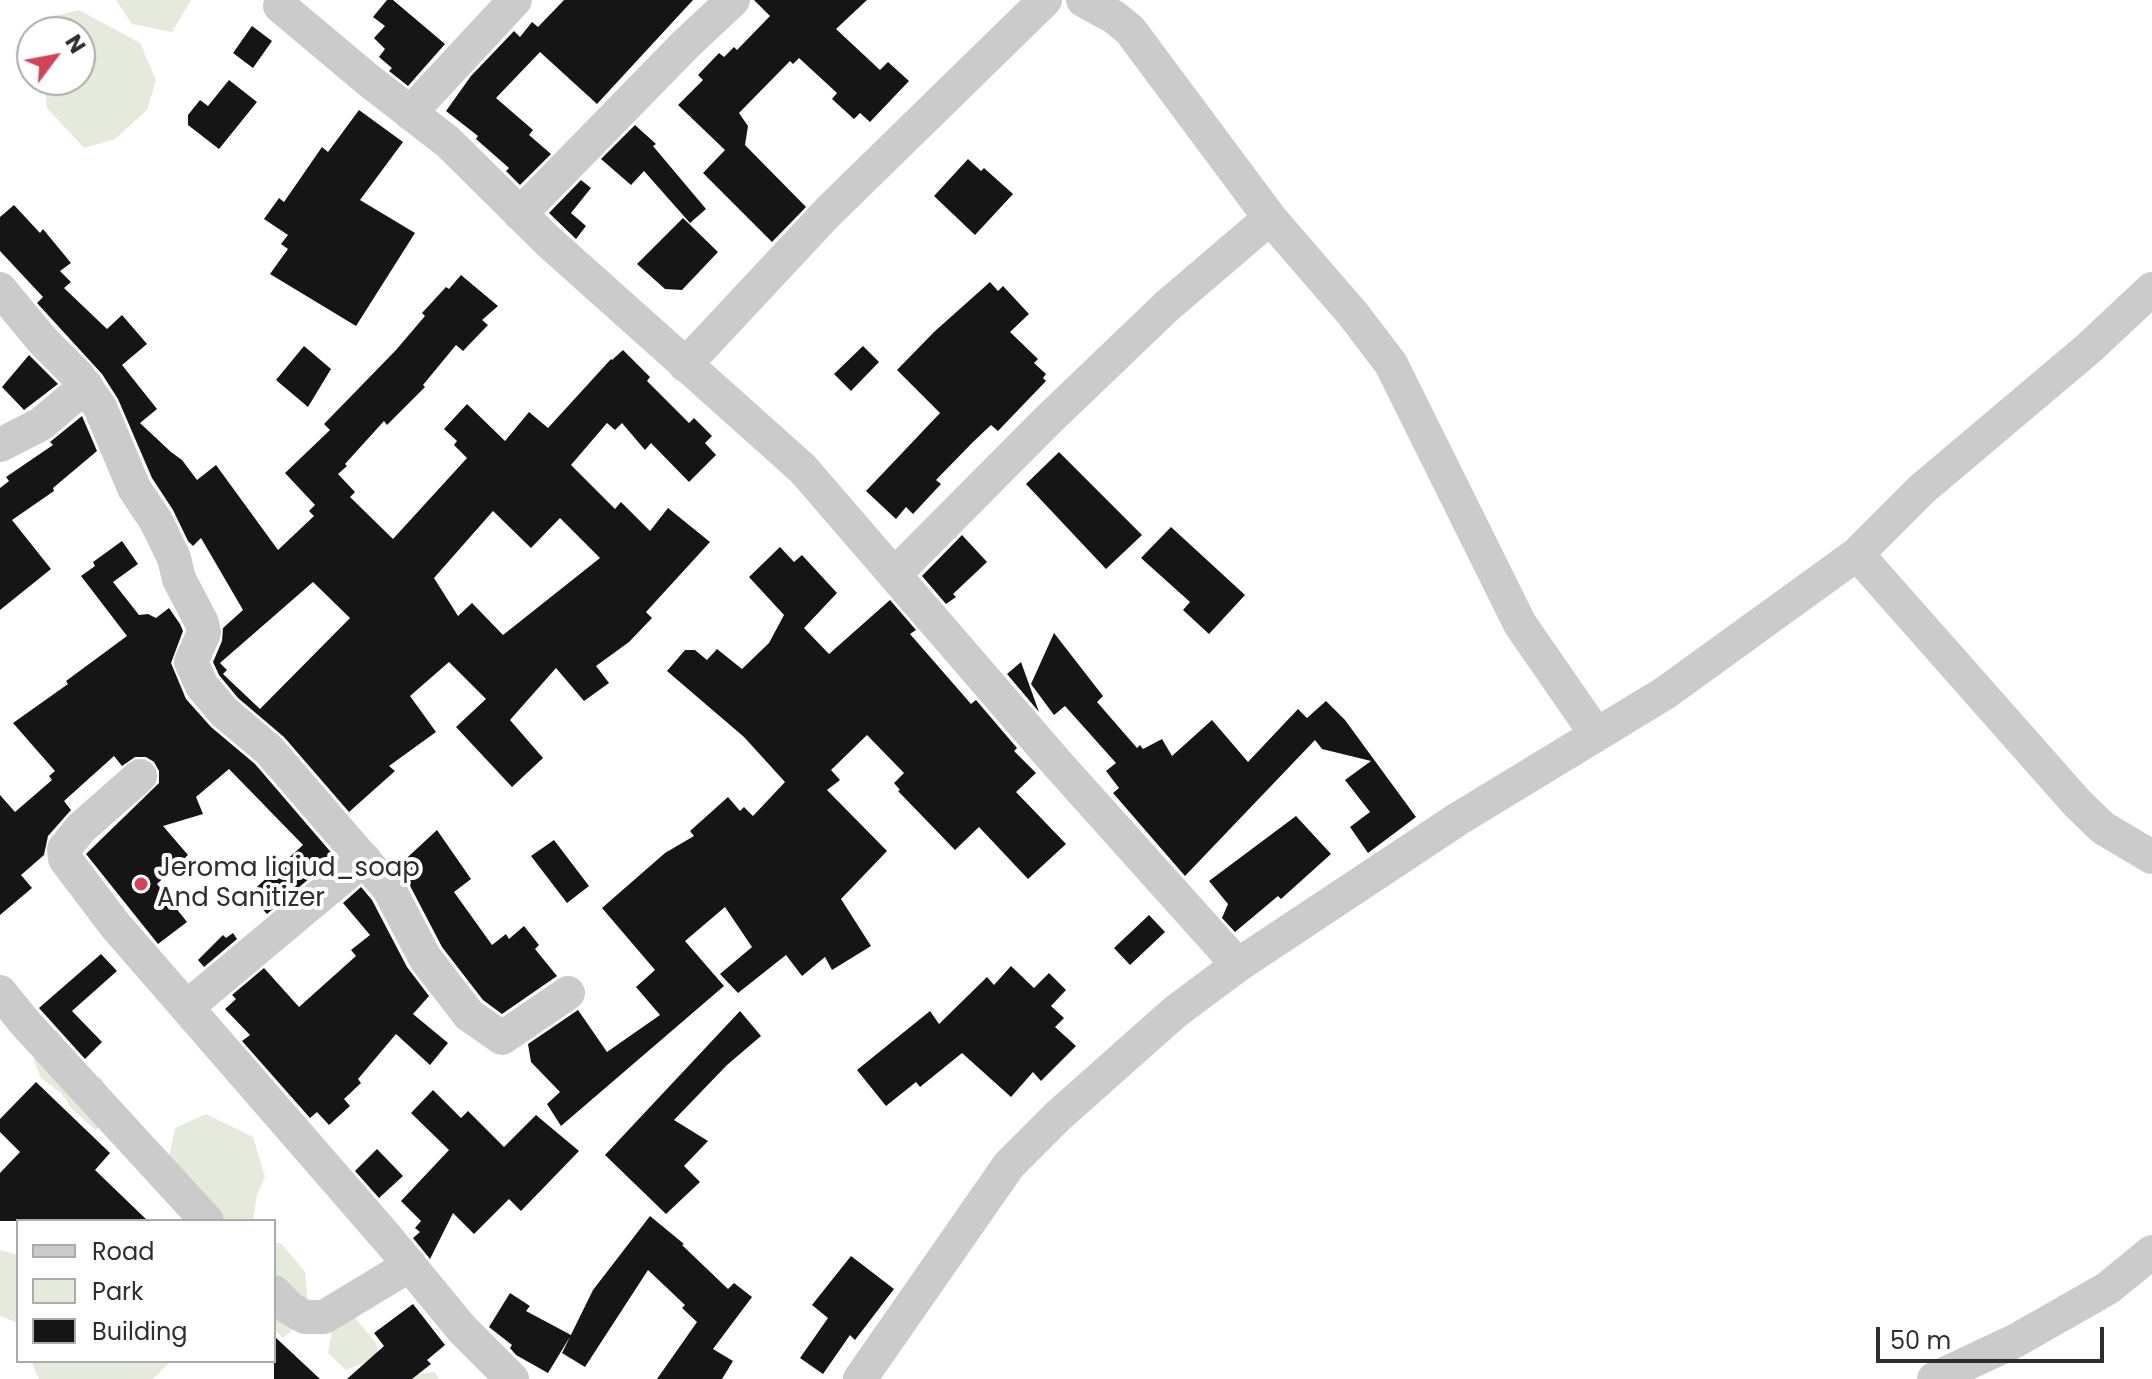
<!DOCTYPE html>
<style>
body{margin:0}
#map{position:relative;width:2152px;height:1379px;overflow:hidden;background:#fff;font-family:Poppins,sans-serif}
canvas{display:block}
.legend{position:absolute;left:16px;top:1219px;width:260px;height:144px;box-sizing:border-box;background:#fff;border:2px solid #ababab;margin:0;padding:10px 14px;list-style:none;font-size:24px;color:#2e2e2e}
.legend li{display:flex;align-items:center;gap:16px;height:40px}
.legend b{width:40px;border:2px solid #ababab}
.north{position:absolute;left:16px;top:16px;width:80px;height:80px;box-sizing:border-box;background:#fff;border:2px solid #ababab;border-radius:50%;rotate:58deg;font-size:22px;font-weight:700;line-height:32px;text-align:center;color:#2e2e2e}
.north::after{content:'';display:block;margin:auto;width:28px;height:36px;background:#d14459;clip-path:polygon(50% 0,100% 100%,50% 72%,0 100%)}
.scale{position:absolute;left:1876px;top:1327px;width:228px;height:36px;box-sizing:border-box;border:4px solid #2e2e2e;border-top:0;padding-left:10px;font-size:24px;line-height:28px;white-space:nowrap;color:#2e2e2e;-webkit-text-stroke:6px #fff;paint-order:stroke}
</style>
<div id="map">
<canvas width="2152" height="1379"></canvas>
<ul class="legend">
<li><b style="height:10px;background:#cbcbcb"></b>Road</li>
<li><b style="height:22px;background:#e5eadd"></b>Park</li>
<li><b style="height:22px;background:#151515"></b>Building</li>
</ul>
<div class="north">N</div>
<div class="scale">50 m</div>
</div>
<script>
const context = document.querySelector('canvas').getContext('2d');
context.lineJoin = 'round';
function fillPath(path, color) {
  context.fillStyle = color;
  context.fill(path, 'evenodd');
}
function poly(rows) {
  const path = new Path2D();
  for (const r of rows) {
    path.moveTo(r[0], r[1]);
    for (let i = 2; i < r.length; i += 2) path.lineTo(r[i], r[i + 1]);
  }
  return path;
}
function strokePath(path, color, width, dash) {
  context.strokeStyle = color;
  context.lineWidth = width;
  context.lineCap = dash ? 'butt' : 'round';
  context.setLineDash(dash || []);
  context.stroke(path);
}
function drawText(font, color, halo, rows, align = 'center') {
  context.font = font + ' Poppins,sans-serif';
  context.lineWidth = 8;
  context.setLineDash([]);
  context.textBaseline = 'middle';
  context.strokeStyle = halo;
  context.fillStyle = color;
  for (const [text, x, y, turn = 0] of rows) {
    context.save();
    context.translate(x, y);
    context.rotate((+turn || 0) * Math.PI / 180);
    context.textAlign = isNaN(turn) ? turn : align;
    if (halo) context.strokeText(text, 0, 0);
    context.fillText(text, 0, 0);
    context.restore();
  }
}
fillPath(poly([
 [116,0,191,0,172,32,132,24],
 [79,10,140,43,156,80,147,110,115,139,84,148,47,108,44,80,80,80,80,32,43,32,43,19],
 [58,1031,64,1043,88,1072,102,1079,120,1115,95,1130,72,1109,61,1093,41,1078,34,1061,47,1032],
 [206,1114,253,1137,265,1177,257,1194,253,1221,205,1221,169,1157,175,1128],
 [274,1243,281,1243,305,1272,308,1303,296,1327,283,1338,274,1329],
 [0,1250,18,1255,18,1323,0,1316],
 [351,1313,377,1344,378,1355,409,1375,435,1372,439,1379,387,1379,366,1362,346,1370,328,1353,333,1325],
 [31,1361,171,1361,153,1379,39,1379]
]), '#e5eadd');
fillPath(poly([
 [387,0,393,0,445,44,408,86,389,71,392,68,379,57,385,49,374,38,385,26,373,17],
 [564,0,693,0,597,104,540,52,496,98,533,130,529,135,551,154,520,185,506,171,509,168,476,139,478,136,446,111,471,76,514,31,520,37,532,22,538,27],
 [754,0,867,0,836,29,880,70,888,62,909,81,870,122,860,113,854,119,832,99,837,93,799,58,793,64,790,61,739,113,748,126,745,145,806,207,772,242,703,173,725,150,678,105,703,80,698,75,719,53,724,57,734,47,737,50,770,16],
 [252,26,272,41,253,68,233,53],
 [229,80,257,102,219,149,188,125,188,115,200,100,208,106],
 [359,110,403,142,360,200,415,233,356,326,270,274,288,249,281,244,288,235,264,219,279,198,284,202,322,147,328,152],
 [635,125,656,144,653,146,706,209,690,223,644,171,631,185,601,159],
 [968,159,981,171,984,168,1013,194,975,235,934,196],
 [581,180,591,188,571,213,586,226,576,239,549,213],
 [14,205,40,233,43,229,71,263,60,271,71,282,64,288,107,329,122,315,147,344,122,365,157,409,140,423,171,452,182,460,197,480,216,465,278,550,314,516,309,511,315,505,285,473,330,430,324,424,396,350,425,316,422,313,446,287,449,289,461,275,498,306,482,320,488,325,463,351,456,345,423,385,425,387,387,425,384,421,345,464,347,466,338,474,355,492,350,497,393,539,467,458,454,445,457,441,444,429,467,404,505,441,529,412,548,428,611,359,612,360,623,350,650,377,647,381,689,423,694,418,712,436,705,443,716,455,689,482,651,443,645,450,622,423,615,430,607,423,571,465,615,509,621,502,650,531,668,508,710,542,646,612,652,618,629,642,596,666,609,683,584,701,556,668,510,720,543,758,512,787,456,727,486,699,449,662,410,696,436,732,389,766,395,771,349,812,284,737,238,698,219,675,213,662,222,641,223,628,243,610,201,538,193,546,188,541,173,510,152,478,118,399,102,374,37,303,43,297,0,251,0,217],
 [493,511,531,548,560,518,600,558,503,635,472,603,458,616,434,578],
 [313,582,350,618,260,709,223,674,227,670,220,663],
 [683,218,718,252,682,290,665,289,637,264],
 [990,282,998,291,1003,286,1029,314,1010,332,1038,359,1034,363,1046,374,1043,378,1046,381,998,431,991,425,973,442,936,480,941,484,913,514,906,507,896,519,866,491,940,413,897,370,934,332],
 [304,346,331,369,308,407,276,380],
 [863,346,879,362,851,391,834,374],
 [29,355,58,384,24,410,2,387],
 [82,416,97,451,53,488,54,491,12,520,51,569,0,610,0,488,9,481,6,477,53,445,50,442],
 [1059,452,1142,535,1106,569,1026,484],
 [1171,527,1245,595,1209,634,1183,610,1190,602,1141,558],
 [962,535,987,562,953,594,956,597,946,604,922,576],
 [122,541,138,564,113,582,139,615,148,614,156,618,169,608,180,624,183,631,171,663,186,699,211,727,255,764,335,857,267,914,249,894,303,845,229,769,196,797,203,814,163,826,188,855,157,884,187,922,158,944,86,854,159,783,159,771,154,762,146,757,135,757,122,766,114,756,64,801,71,810,48,836,44,855,21,875,32,888,0,915,0,795,15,812,52,780,49,776,55,771,13,723,68,684,66,681,127,636,81,576,95,566,93,562],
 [780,547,794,562,802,555,837,593,804,628,829,654,890,600,916,630,910,634,971,704,976,700,1017,748,1014,751,1036,773,1016,792,1066,844,1028,879,979,827,955,850,898,791,900,790,894,783,904,773,867,735,831,770,840,780,827,790,887,851,841,899,871,946,832,970,825,957,802,976,786,955,738,993,720,974,752,947,725,907,685,941,724,986,561,1126,547,1104,560,1092,531,1062,528,1044,578,1010,607,1052,660,1015,636,987,655,970,602,908,665,853,694,836,690,831,728,797,740,811,744,807,753,816,785,782,744,737,667,671,685,650,695,650,707,660,717,649,742,669,769,643,784,615,749,577],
 [1054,633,1103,696,1097,702,1137,748,1140,745,1143,749,1162,739,1172,756,1212,720,1248,762,1298,709,1307,718,1326,701,1345,720,1416,817,1368,853,1350,827,1370,812,1345,780,1371,761,1322,749,1315,740,1185,876,1113,793,1119,788,1106,771,1116,763,1065,706,1054,715,1031,684],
 [1021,662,1039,712,1007,674],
 [1296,816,1331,854,1281,899,1278,896,1235,932,1222,918,1228,904,1209,881],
 [437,830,471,879,454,892,492,945,506,934,509,939,524,926,539,945,535,949,557,976,502,1014,483,1000,442,947,407,880,397,867],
 [554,840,589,886,567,903,531,856],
 [361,887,372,900,407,967,429,996,413,1014,448,1043,430,1065,396,1034,358,1079,361,1083,344,1099,350,1106,329,1125,317,1112,310,1118,242,1041,250,1035,225,1009,236,999,232,995,264,968,299,1007,356,956,351,950,370,935,343,903],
 [1149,915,1165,932,1130,965,1114,948],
 [233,933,237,939,204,967,198,960,223,935,226,938],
 [101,954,117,971,72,1011,102,1042,85,1059,39,1008],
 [1011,966,1034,988,1049,973,1066,990,1051,1006,1064,1018,1055,1027,1076,1046,1041,1081,1033,1072,1011,1097,962,1053,920,1087,916,1082,886,1106,857,1070,930,1011,939,1024,987,977,994,985],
 [740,1011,761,1036,727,1065,674,1120,708,1141,684,1166,700,1182,666,1214,605,1155],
 [36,1082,110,1153,95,1170,148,1221,0,1221,0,1173,20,1152,0,1132,0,1119],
 [433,1090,461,1118,468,1111,504,1147,536,1115,579,1151,521,1211,509,1199,474,1234,453,1213,430,1259,413,1238,420,1232,415,1228,421,1221,401,1201,449,1150,411,1113],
 [377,1149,403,1176,379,1198,355,1171],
 [650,1216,684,1244,682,1245,728,1289,734,1283,752,1297,713,1349,733,1361,722,1379,657,1379,697,1322,682,1308,685,1305,648,1270,585,1367,562,1353,593,1290],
 [851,1256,894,1289,855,1340,850,1335,823,1374,800,1358,828,1318,812,1305],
 [510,1293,530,1306,526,1311,571,1335,548,1373,516,1355,510,1348,512,1345,489,1327],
 [413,1304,445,1345,427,1360,431,1364,412,1379,347,1379,384,1346,374,1333],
 [274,1336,320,1379,274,1379]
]), '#151515');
strokePath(poly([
 [1083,0,1114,17,1130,30,1270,218,1353,314,1391,364,1520,624,1596,734],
 [280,6,367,79,448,142,549,242,803,469,1055,761,1238,965],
 [410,113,515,0],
 [520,214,686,44,733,0],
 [0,289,43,341,78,376,100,407,134,488,156,521,174,558,179,579,202,623,204,633,191,662,202,686,224,712,269,750,389,889,425,958,469,1015,502,1038,568,993],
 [685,365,828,212,1045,0],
 [0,445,41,424,86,386],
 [1857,554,2078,804,2103,828,2152,857],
 [895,574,1047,421,1167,306,1270,218],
 [140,776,81,828,64,849,65,859,115,925,387,1238,462,1329,512,1379],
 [0,992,26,1024,207,1221],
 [187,1007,364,859],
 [274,1292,289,1308,305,1317,324,1317,410,1265],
 [860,1379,1009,1165,1058,1116,1175,1012,1238,965,1458,819,1665,693,1857,554,1922,489,2089,348,2152,289],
 [1934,1379,2015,1341,2108,1288,2152,1252]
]), '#cbcbcb', 34);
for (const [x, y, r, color] of [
 [141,884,8,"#d14459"]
]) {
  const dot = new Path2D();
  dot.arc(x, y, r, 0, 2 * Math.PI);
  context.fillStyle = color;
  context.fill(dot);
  strokePath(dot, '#fff', 3);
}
drawText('26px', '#2e2e2e', '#fff', [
 ["Jeroma liqiud_soap",157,869],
 ["And Sanitizer",157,899]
], 'left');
</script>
